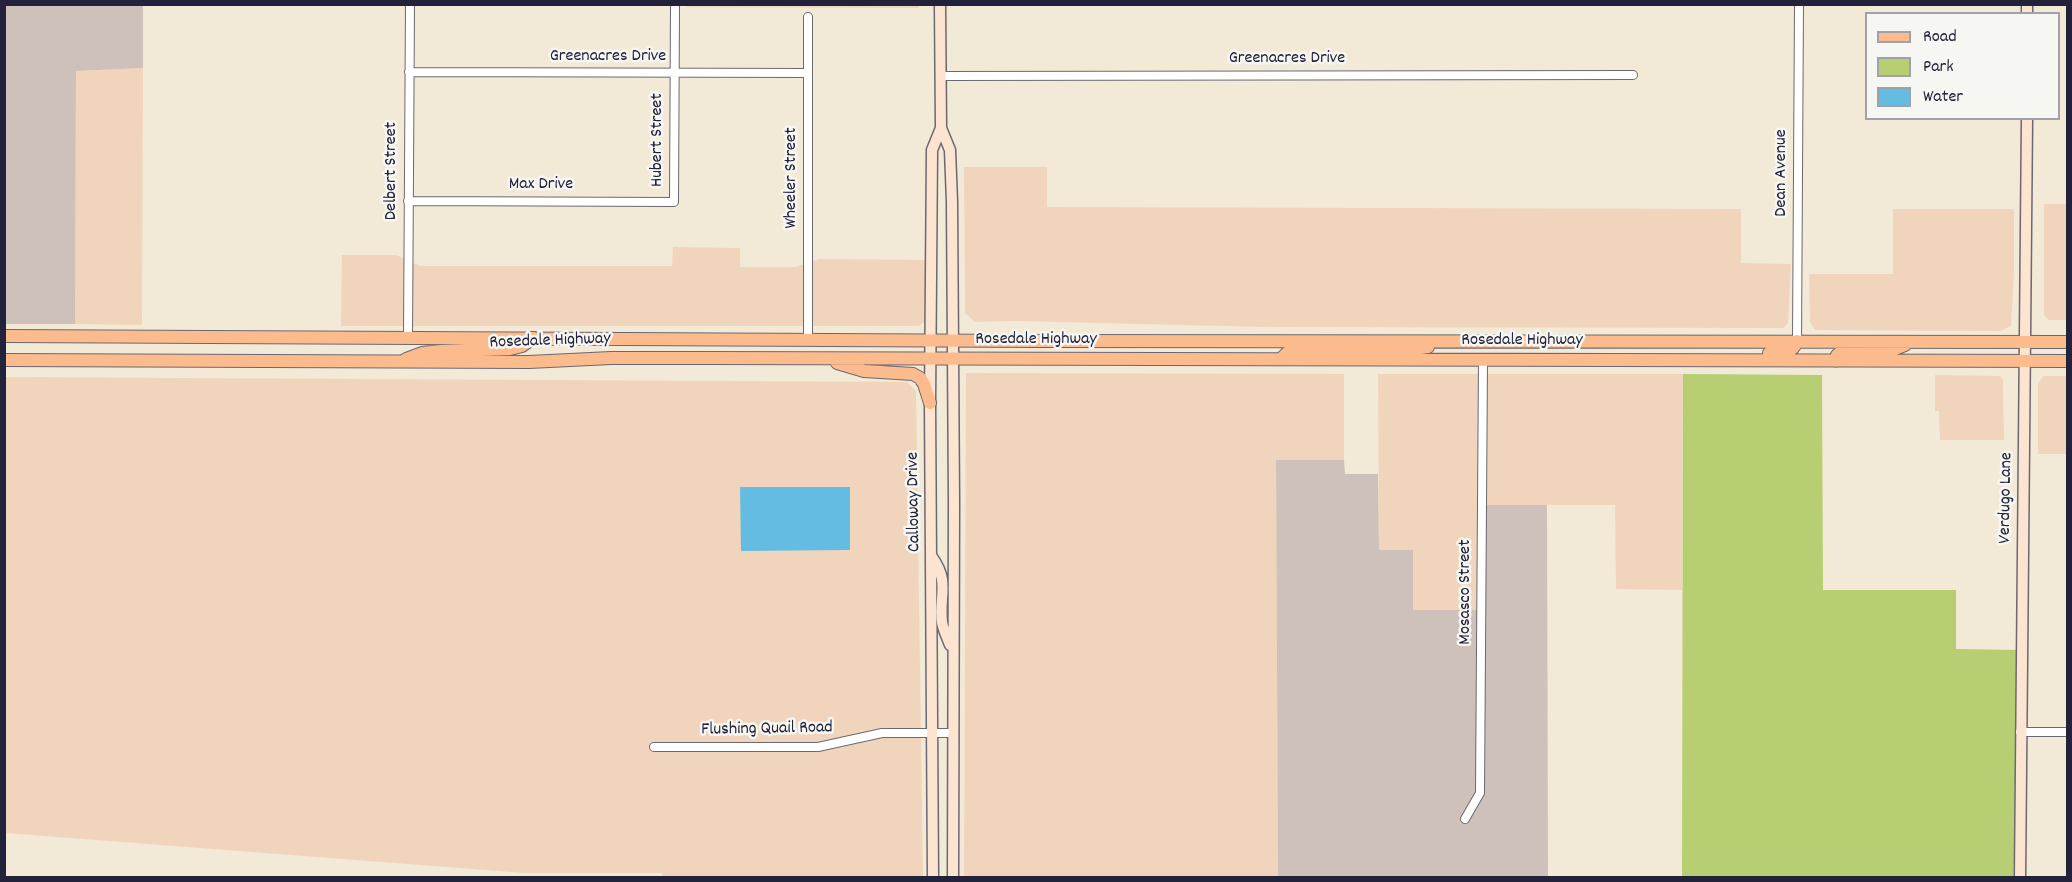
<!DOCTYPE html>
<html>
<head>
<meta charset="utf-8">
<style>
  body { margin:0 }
  #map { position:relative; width:2072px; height:882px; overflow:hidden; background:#f2ead7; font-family:Dekko,sans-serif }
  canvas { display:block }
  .frame { position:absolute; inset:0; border:6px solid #22223b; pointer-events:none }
  .legend { position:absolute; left:1865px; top:12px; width:195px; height:108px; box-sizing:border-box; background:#f6f6f2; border:2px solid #a1a1a9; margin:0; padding:8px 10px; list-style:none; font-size:18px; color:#22223b }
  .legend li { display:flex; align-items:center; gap:12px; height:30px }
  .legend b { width:30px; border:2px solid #a1a1a9 }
</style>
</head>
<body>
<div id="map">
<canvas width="2072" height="882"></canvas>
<div class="frame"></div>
<ul class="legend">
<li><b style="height:8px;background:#fbbb8d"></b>Road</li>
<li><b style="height:16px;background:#b7ce72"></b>Park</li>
<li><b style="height:16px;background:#65bce2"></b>Water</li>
</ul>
</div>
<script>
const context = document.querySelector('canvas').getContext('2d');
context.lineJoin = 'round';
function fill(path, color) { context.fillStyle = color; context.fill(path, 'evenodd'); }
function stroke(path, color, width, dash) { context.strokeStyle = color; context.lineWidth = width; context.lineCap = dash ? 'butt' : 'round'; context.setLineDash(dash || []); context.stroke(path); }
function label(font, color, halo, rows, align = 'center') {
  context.font = font + ' Dekko,sans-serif'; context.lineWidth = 5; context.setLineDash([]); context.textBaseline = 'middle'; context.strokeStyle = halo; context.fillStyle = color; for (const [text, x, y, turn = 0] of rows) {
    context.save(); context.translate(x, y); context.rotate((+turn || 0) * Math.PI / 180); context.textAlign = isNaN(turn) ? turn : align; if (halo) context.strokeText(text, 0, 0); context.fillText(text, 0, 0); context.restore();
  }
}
fill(new Path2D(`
  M919,5v3l-232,-1v-3z
  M143,68l-1,257 -67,-1 1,-253z
  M964,167h83v40l694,2v54l50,1 -3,59 -4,5 -517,-1 -252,-6 -40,1 -10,-9z
  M2044,204h23v116h-18l-5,-5z
  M1893,209h121v61l-3,56 -11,5 -185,-1 -5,-8 -1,-48h84z
  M673,247l67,1v19h55l24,-8 109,1 1,58 -10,8h-578l1,-71h54l24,11h252z
  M966,373l378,1v86h-68l2,417h203l-517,1z
  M1378,374h305l-1,216 -66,-1 -1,-84h-134l-1,105h-67v-59l-34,-1z
  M1935,375l65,1 3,4 1,60h-64l-1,-29h-4z
  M2043,376h24v78h-29v-70z
  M4,377l903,5 9,9 7,486 -260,1 -1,-5h-138l-519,-40z`), '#f0d5bc');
fill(new Path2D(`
  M5,4l138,1v63l-67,3 -1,253h-70z
  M1276,460h68l1,14h33l1,76h34v60h67v-105h67l1,372h-270z`), '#cec1b9');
fill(new Path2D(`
  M1683,374l139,1 1,215h133v59l64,1v226h-338z`), '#b7ce72');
fill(new Path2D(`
  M740,487h110v63l-109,1z`), '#65bce2');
const street = new Path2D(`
  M808,17v323
  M409,72l399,1
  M941,76l692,-1
  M408,201l266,1 1,-195
  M408,337l2,-333
  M1797,341l2,-337
  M2020,732h48
  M654,747h164l64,-14h70
  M1465,819l15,-26 3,-433`);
const secondary = new Path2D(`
  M940,4l1,124 9,22 2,52 2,301 -1,375
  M2027,14v-10
  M932,557c18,25 7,38 10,65 1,7 5,15 8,23
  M933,878l-3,-475 2,-253 9,-22
  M2020,878l7,-760`);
const primary = new Path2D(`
  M4,336l1032,5 1032,1
  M1769,353c12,0 24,1 28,-12
  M406,359l16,-6 19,-2 69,-2 12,-3 11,-8
  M1281,359l6,-6 8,-2 111,-1 22,-3
  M4,360l525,2 82,-4h93l1364,3
  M1836,361l1,-6 4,-3 49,-1 15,-6
  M837,363l27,8 49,3 7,4 4,6 6,19`);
stroke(street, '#6b6872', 10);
stroke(secondary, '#6b6872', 13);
stroke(primary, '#6b6872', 14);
stroke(street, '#fff', 8);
stroke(secondary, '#fde4d1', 10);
stroke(primary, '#fbbb8d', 12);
label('18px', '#22223b', '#f6f6f2', [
  ["Greenacres Drive",608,58],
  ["Greenacres Drive",1287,60],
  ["Hubert Street",659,140,-90],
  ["Delbert Street",393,171,-90],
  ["Dean Avenue",1783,173,-90],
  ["Wheeler Street",793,178,-90],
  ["Max Drive",541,186],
  ["Rosedale Highway",1036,341],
  ["Rosedale Highway",550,342,-2],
  ["Rosedale Highway",1522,342],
  ["Verdugo Lane",2007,498,-89],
  ["Calloway Drive",915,502,-91],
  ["Mosasco Street",1467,592,-90],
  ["Flushing Quail Road",767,730,-1]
]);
</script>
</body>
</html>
